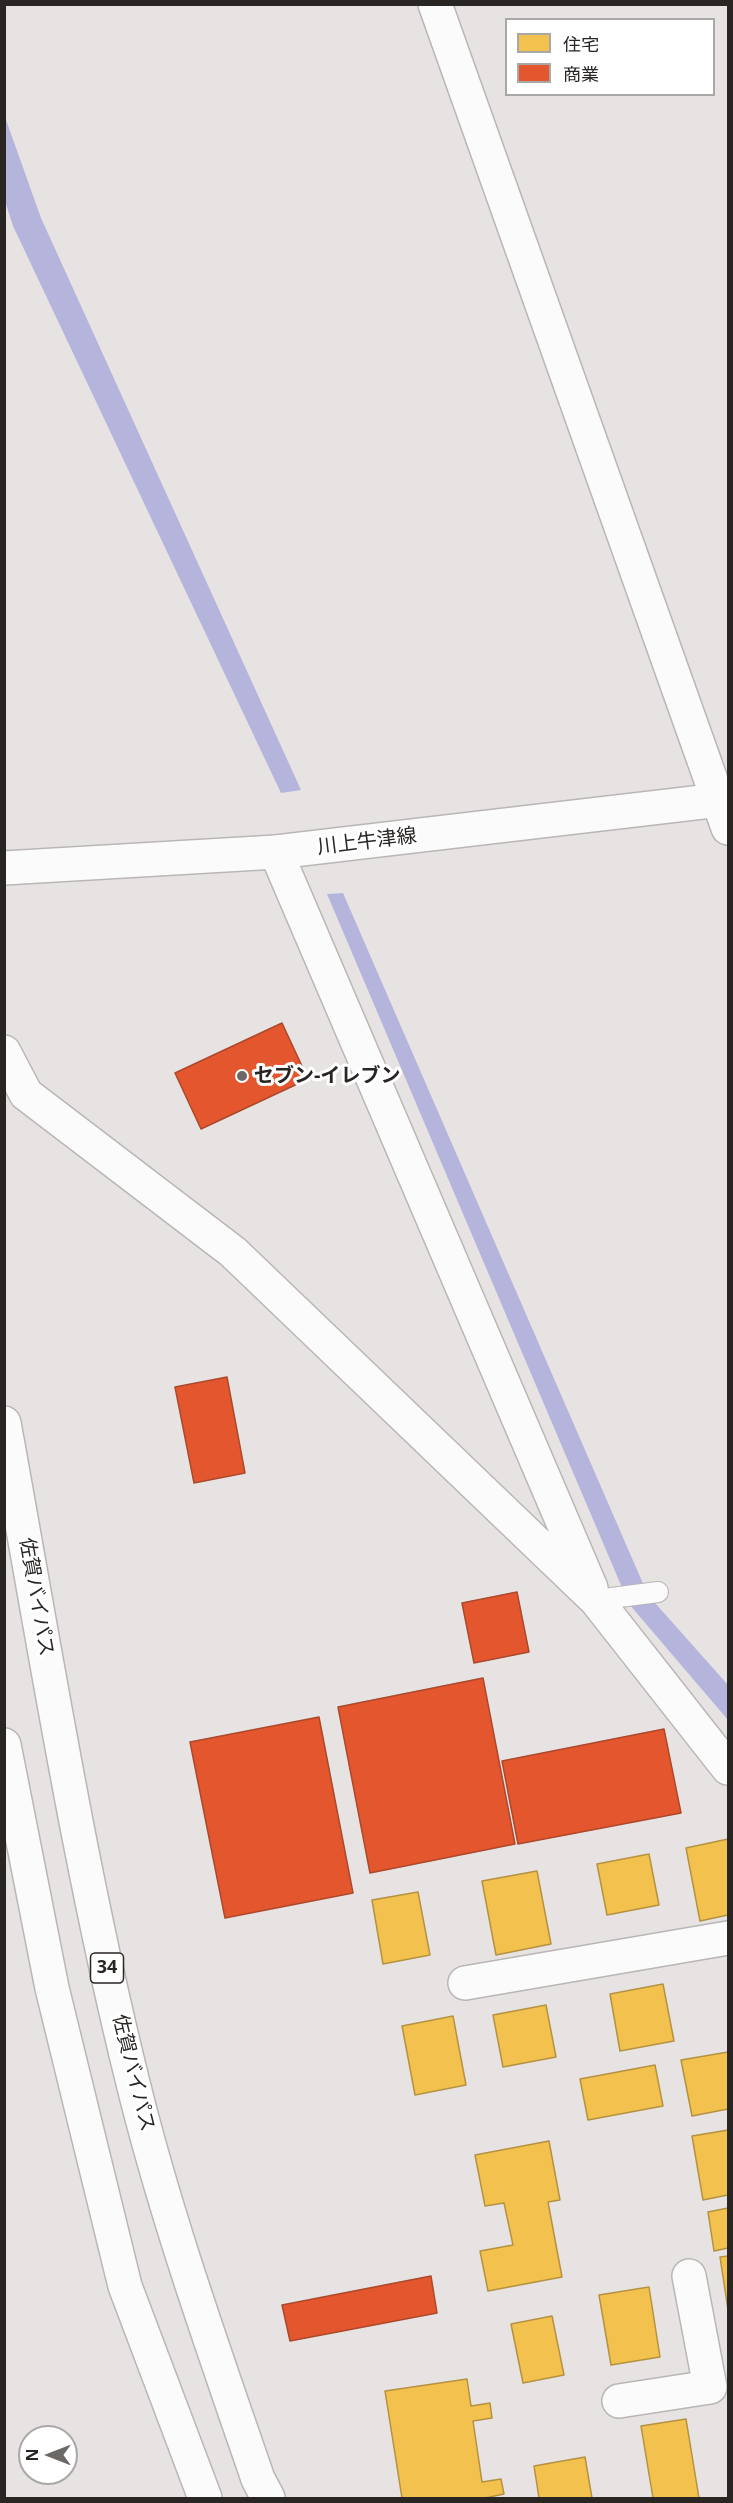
<!DOCTYPE html>
<html>
<head>
<meta charset="utf-8">
<style>
  body { margin:0 }
  #map { position:relative; width:733px; height:2503px; overflow:hidden; background:#e7e3e2; font-family:"Open Sans","Noto Sans JP",sans-serif }
  canvas { display:block }
  .frame { position:absolute; inset:0; border:6px solid #282523; pointer-events:none }
  .legend { position:absolute; left:505px; top:18px; width:210px; height:78px; box-sizing:border-box; background:#fff; border:2px solid #a9a8a7; margin:0; padding:8px 10px; list-style:none; font-size:18px; color:#282523 }
  .legend li { display:flex; align-items:center; gap:12px; height:30px }
  .legend b { width:30px; border:2px solid #a9a8a7 }
  .north { position:absolute; left:18px; top:2425px; width:60px; height:60px; box-sizing:border-box; background:#fff; border:2px solid #a9a8a7; border-radius:50%; rotate:270deg; font-size:16px; font-weight:700; line-height:24px; text-align:center; color:#282523 }
  .north::after { content:''; display:block; margin:auto; width:21px; height:27px; background:#6b6866; clip-path:polygon(50% 0,100% 100%,50% 72%,0 100%) }
</style>
</head>
<body>
<div id="map">
<canvas width="733" height="2503"></canvas>
<div class="frame"></div>
<ul class="legend">
<li><b style="height:16px;background:#f2c14e"></b>住宅</li>
<li><b style="height:16px;background:#e4572e"></b>商業</li>
</ul>
<div class="north">N</div>
</div>
<script>
const context = document.querySelector('canvas').getContext('2d');
context.lineJoin = 'round';
function fill(path, color) { context.fillStyle = color; context.fill(path, 'evenodd'); }
function stroke(path, color, width, dash) { context.strokeStyle = color; context.lineWidth = width; context.lineCap = dash ? 'butt' : 'round'; context.setLineDash(dash || []); context.stroke(path); }
function label(font, color, halo, rows, align = 'center') {
  context.font = font + ' "Open Sans","Noto Sans JP",sans-serif'; context.lineWidth = 6; context.setLineDash([]); context.textBaseline = 'middle'; context.strokeStyle = halo; context.fillStyle = color; for (const [text, x, y, turn = 0] of rows) {
    context.save(); context.translate(x, y); context.rotate((+turn || 0) * Math.PI / 180); context.textAlign = isNaN(turn) ? turn : align; if (halo) context.strokeText(text, 0, 0); context.fillText(text, 0, 0); context.restore();
  }
}
fill(new Path2D(`
  M5,117l36,101 260,572 -20,3 -268,-567 -8,-25z
  M343,893l305,702 80,90v35l-99,-116 -302,-710z`), '#b5b4dd');
const homes = new Path2D(`
  M728,1839v76l-28,6 -14,-73z
  M649,1854l10,51 -52,10 -10,-51z
  M537,1871l14,73 -55,11 -14,-74z
  M418,1892l12,63 -47,9 -11,-64z
  M663,1984l11,57 -54,10 -10,-57z
  M546,2005l10,52 -53,10 -10,-52z
  M453,2016l13,69 -51,10 -13,-69z
  M728,2052v57l-36,7 -11,-56z
  M655,2065l8,41 -75,14 -8,-41z
  M728,2130v65l-25,5 -11,-64z
  M549,2141l11,59 -12,2 14,75 -74,14 -8,-40 33,-6 -9,-42 -19,3 -10,-51z
  M728,2208v40l-14,3 -6,-39z
  M728,2256v54l-8,-53z
  M649,2287l11,70 -49,8 -12,-70z
  M552,2316l12,59 -41,8 -12,-59z
  M467,2379l4,27 19,-3 2,15 -19,3 9,61 19,-3 3,15 -19,4h-83l-17,-107z
  M686,2419l13,79h-46l-12,-72z
  M585,2457l7,41h-53l-5,-32z`);
fill(homes, '#f2c14e');
stroke(homes, '#b59241', 1.5);
const shops = new Path2D(`
  M282,1023l26,56 -107,50 -26,-56z
  M227,1377l18,96 -51,10 -19,-96z
  M517,1592l12,60 -55,11 -12,-60z
  M483,1678l32,166 -145,29 -32,-166z
  M319,1717l34,176 -128,25 -35,-176z
  M664,1729l17,84 -163,31 -16,-83z
  M431,2276l6,37 -147,28 -8,-36z`);
fill(shops, '#e4572e');
stroke(shops, '#ac482b', 1.5);
const lane = new Path2D(`
  M596,1600l62,-8`);
const street = new Path2D(`
  M435,4l293,824
  M276,852l315,736
  M4,1052l22,42 207,158 363,348 132,168
  M465,1983l263,-45
  M619,2401l91,-14 -21,-111`);
const secondary = new Path2D(`
  M4,868l272,-16 452,-53`);
const highway = new Path2D(`
  M4,1423c40,220 75,443 129,660 33,134 80,265 125,396l10,19
  M4,1745l48,243 73,298 80,212`);
stroke(lane, '#b9b6b5', 22);
stroke(street, '#b9b6b5', 36);
stroke(secondary, '#b9b6b5', 36);
stroke(highway, '#b9b6b5', 36);
stroke(lane, '#fbfbfb', 20);
stroke(street, '#fbfbfb', 33);
stroke(secondary, '#fbfbfb', 33);
stroke(highway, '#fbfbfb', 33);
for (const [x, y, r, color] of [
  [242,1076,6,"#6b6866"]
]) { const dot = new Path2D(); dot.arc(x, y, r, 0, 2 * Math.PI); context.fillStyle = color; context.fill(dot); stroke(dot, '#fff', 2); }
for (const [x, y, w] of [
  [107,1968,33]
]) { const box = new Path2D(); box.roundRect(x - w / 2, y - 15, w, 30, 4.5); context.fillStyle = '#fff'; context.fill(box); stroke(box, '#282523', 1.5); }
label('bold 18px', '#282523', null, [
  ["34",107,1968]
]);
label('20px', '#282523', '#fff', [
  ["川上牛津線",367,842,-7],
  ["佐賀バイパス",36,1597,80],
  ["佐賀バイパス",133,2073,76]
]);
label('bold 20px', '#282523', '#fff', [
  ["セブン-イレブン",254,1076]
], 'left');
</script>
</body>
</html>
